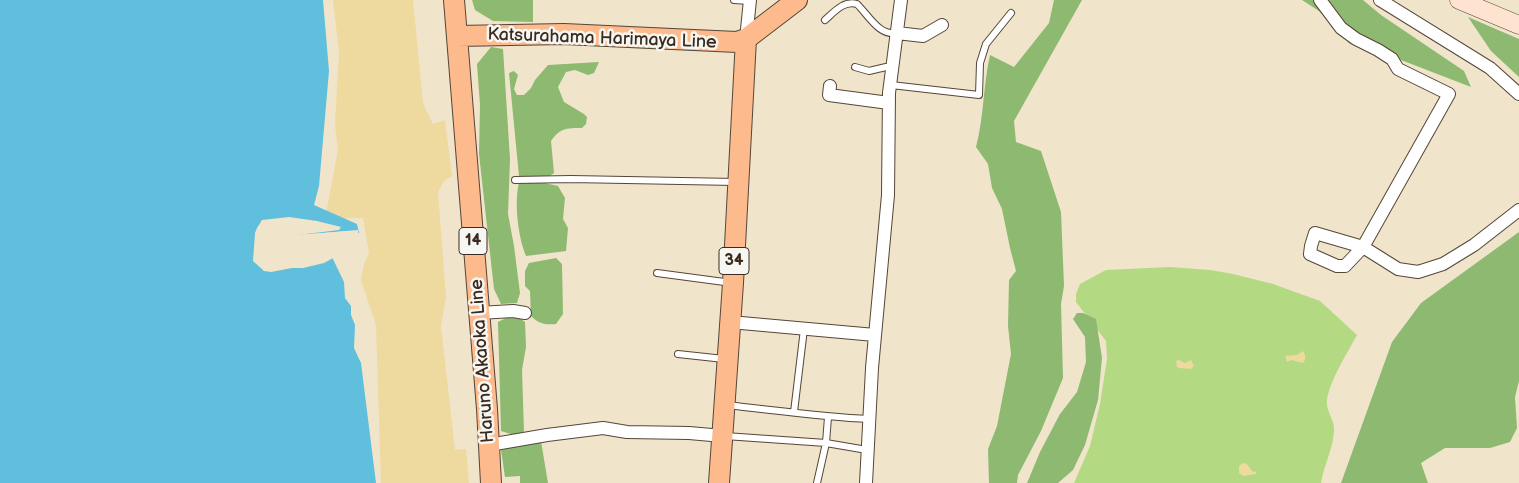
<!DOCTYPE html>
<html>
<head>
<meta charset="utf-8">
<style>
  body { margin:0 }
  canvas { display:block; background:#f0e4cb }
</style>
</head>
<body>
<canvas width="1519" height="483"></canvas>
<script>
const context = document.querySelector('canvas').getContext('2d');
context.lineJoin = 'round';
function fill(path, color) { context.fillStyle = color; context.fill(path, 'evenodd'); }
function stroke(path, color, width, dash) { context.strokeStyle = color; context.lineWidth = width; context.lineCap = dash ? 'butt' : 'round'; context.setLineDash(dash || []); context.stroke(path); }
function label(font, color, halo, rows, align = 'center') {
  context.font = font + ' "Balsamiq Sans",sans-serif'; context.lineWidth = 5; context.setLineDash([]); context.textBaseline = 'middle'; context.strokeStyle = halo; context.fillStyle = color; for (const [text, x, y, turn = 0] of rows) {
    context.save(); context.translate(x, y); context.rotate((+turn || 0) * Math.PI / 180); context.textAlign = isNaN(turn) ? turn : align; if (halo) context.strokeText(text, 0, 0); context.fillText(text, 0, 0); context.restore();
  }
}
fill(new Path2D(`
  M1170,267l40,3 23,4 40,10 47,17 37,34c-8,15 -32,53 -30,70 1,9 8,17 7,26 -1,18 -10,34 -13,52h-247l16,-37 10,-42 7,-45 -1,-18 -30,-39v-8l4,-10 26,-14z`), '#b3d983');
fill(new Path2D(`
  M472,0h61v22l-40,-1 -18,-11z
  M1054,0h28l-68,121 2,21 25,9 20,61 3,74 -3,18 2,74 -22,53 -23,44 -1,8h-28l-1,-34 9,-23 14,-72 -3,-28 1,-46 7,-9 -6,-23 -8,-39 -10,-21 -4,-24 -12,-17c8,-30 7,-61 14,-92l24,12 35,-44z
  M1302,0h61l18,15 83,56 7,16 -70,-27 -32,-19 -19,3 -31,-33z
  M1468,17l51,22v38l-28,-26z
  M491,47l12,2 7,110 -2,55 6,32 6,47 -3,10 -16,1 -7,-15 -15,-135 1,-49 -3,-41z
  M599,62l-5,11 -6,2 -13,-5 -9,2 -8,15 6,15 20,12 3,3 -1,7 -4,4c-16,0 -22,0 -31,13l3,32 -6,4 -29,-1 -10,-103 5,-2 4,4 -4,14 3,6h7l7,-7 4,-8 13,-15z
  M519,182h21l18,4 7,12 -2,21 5,9 -2,23 -40,5c-8,-20 -12,-52 -7,-74z
  M1519,232v149l-4,16 2,31 -7,14 -20,6h-45l-24,15 7,20h-87l51,-141 29,-39z
  M556,258l6,6 1,50 -7,10c-11,1 -17,0 -25,-8l-1,-25 -5,-5v-15l4,-8z
  M1077,313h6l13,6 6,39 -4,42 -13,45 -12,25 -15,13h-31l13,-31 20,-38 17,-22 9,-30 -1,-25 -12,-18z
  M514,314l11,8 1,25 -4,23 2,62 -10,3 -13,-4 -3,-109z
  M541,441l7,42h-28v-7l-15,1 -4,-27z`), '#8eb971');
fill(new Path2D(`
  M333,0h80l10,103 10,21 12,-4 7,56 -8,5 -6,11 8,105 -5,29 14,124 11,-1 3,34h-88l-5,-158 -15,-45 3,-16 5,-11 -6,-35 -38,1 13,-69 -3,-25 4,-73z
  M1303,351l2,4v5l-2,3 -12,-3 -4,2 -2,-6 12,-1z
  M1179,360l6,3 6,-3 3,6 -3,3 -12,-1 -2,-1 -1,-6z
  M1243,463l4,1 5,7 4,1v2l-13,2 -4,-3v-7z`), '#eeda9e');
fill(new Path2D(`
  M0,0h323l6,71 -10,115 -5,19 43,19 2,9 -10,-2 -77,6 2,14 58,6 12,25 1,16 6,8v9l4,10 -1,23 7,15 15,120h-376z`), '#5fbfdd');
fill(new Path2D(`
  M289,217l28,4 24,6 -2,3 -41,5 60,-5v3l3,1 -2,1 -10,-2 -74,6 1,9 49,-3 10,12 -11,6 -21,5h-11l-21,4 -7,-1 -11,-10 2,-28 2,-5 5,-8z`), '#f0e4cb');
const lane = new Path2D(`
  M734,0l16,1
  M825,20c9,-8 19,-20 32,-16 12,12 22,32 40,29
  M855,67l14,4 17,-4 7,1
  M891,85l88,10 1,-32 6,-19 25,-31
  M515,180l56,-1 165,3
  M657,273l75,10
  M678,354l46,5
  M726,405c48,5 95,12 143,14
  M794,412l10,-83
  M725,436l101,7 41,7
  M817,483l9,-40 2,-26`);
const street = new Path2D(`
  M1320,0l21,28 15,11 22,11 14,9 6,10 51,25 -86,153 -18,19h-8l-27,-12 1,-8 4,-13 48,14 35,22 20,3 25,-8 31,-19 45,-35
  M1380,0l110,68 29,26
  M897,33l26,3 19,-11
  M746,39l4,-39
  M830,86l-1,9 60,8
  M479,313l34,-2 12,2
  M730,322l145,13
  M489,445l58,-10 56,-7 24,4 62,1 34,3
  M866,483l6,-115 16,-173 1,-102 12,-93`);
const secondary = new Path2D(`
  M1459,0l60,25`);
const primary = new Path2D(`
  M454,0l33,409 4,74
  M457,36l107,-2 173,8 9,-3 51,-39
  M719,483l14,-200 13,-244`);
stroke(lane, '#564638', 8);
stroke(street, '#564638', 14);
stroke(secondary, '#564638', 19);
stroke(primary, '#564638', 22);
stroke(lane, '#fff', 6);
stroke(street, '#fff', 12);
stroke(secondary, '#fee3d1', 18);
stroke(primary, '#fcba8d', 20);
for (const [x, y, w] of [
  [473,241,28],
  [734,261,30]
]) { const box = new Path2D(); box.roundRect(x - w / 2, y - 13.5, w, 27, 4); context.fillStyle = '#f6f6f2'; context.fill(box); stroke(box, '#3b2a1e', 1); }
label('bold 16px', '#3b2a1e', null, [
  ["14",473,241],
  ["34",734,261]
]);
label('18px', '#3b2a1e', '#f6f6f2', [
  ["Katsurahama Harimaya Line",602,39,2],
  ["Haruno Akaoka Line",483,361,-94]
]);
</script>
</body>
</html>
